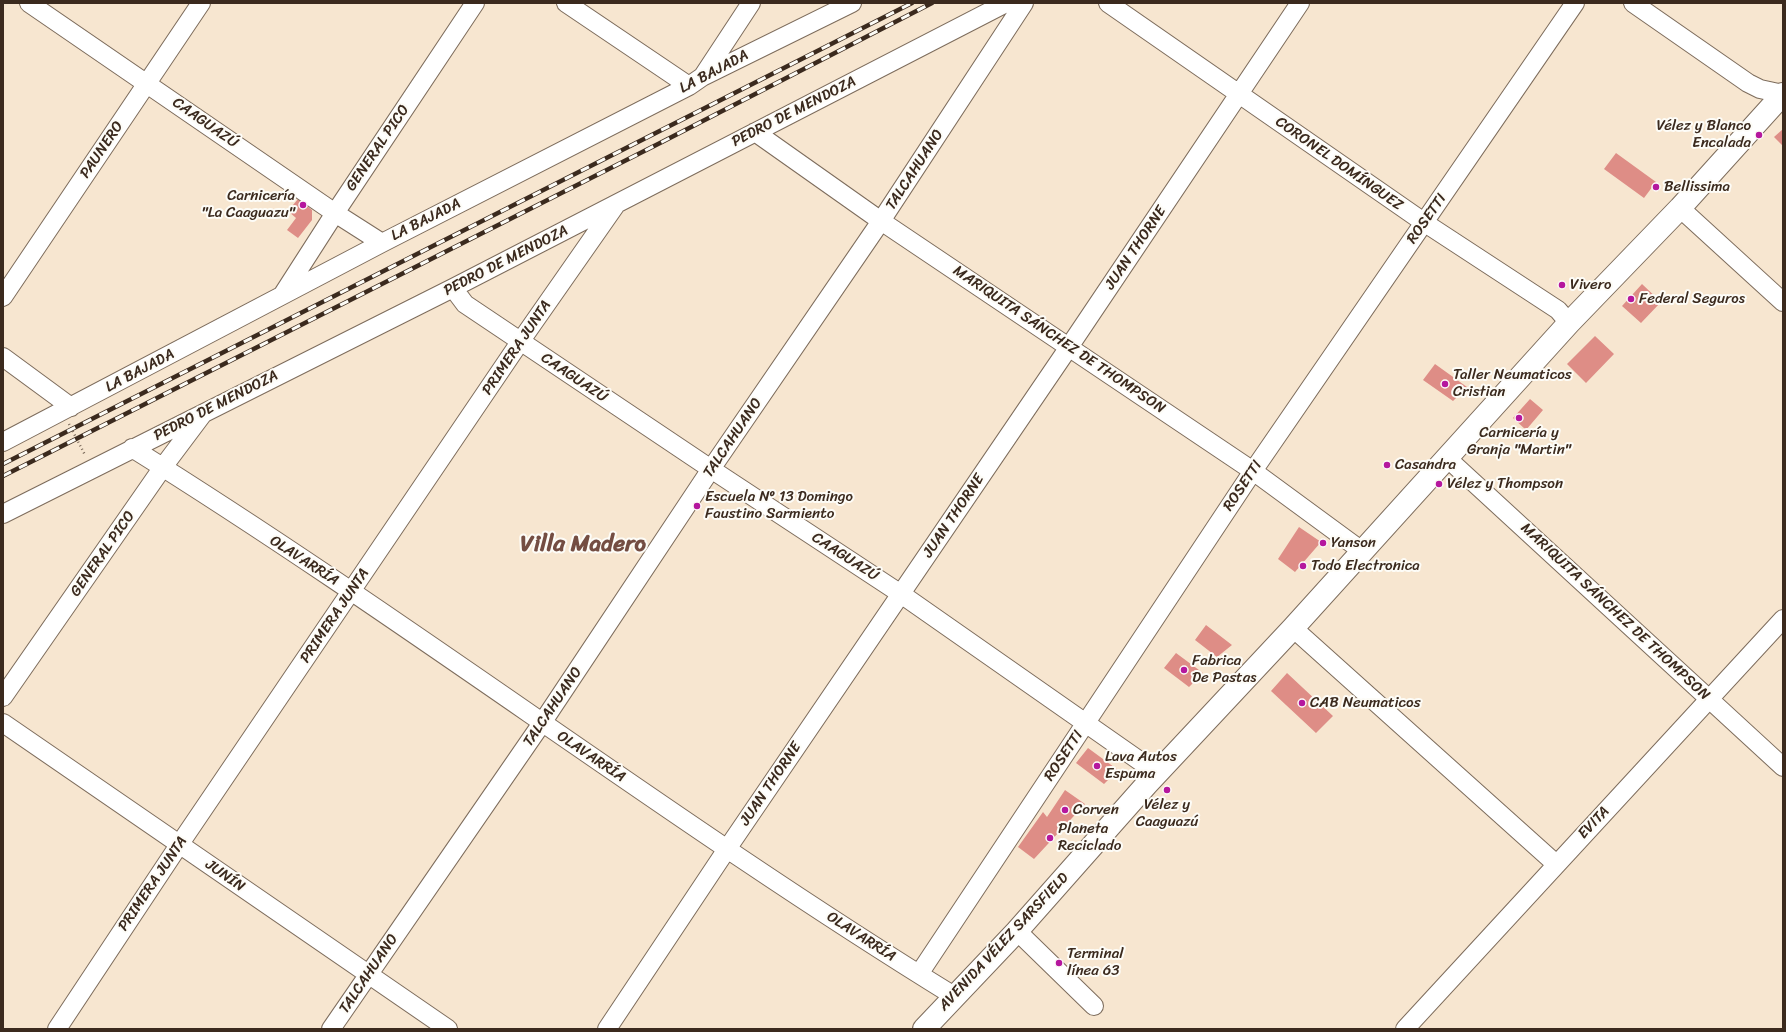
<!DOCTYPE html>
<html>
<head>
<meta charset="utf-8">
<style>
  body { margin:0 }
  #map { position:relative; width:1786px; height:1032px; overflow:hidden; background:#f7e6d0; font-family:Sriracha,sans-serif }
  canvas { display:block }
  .frame { position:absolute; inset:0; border:4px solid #3b2a1e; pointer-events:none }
</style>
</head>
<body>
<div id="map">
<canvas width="1786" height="1032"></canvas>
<div class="frame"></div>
</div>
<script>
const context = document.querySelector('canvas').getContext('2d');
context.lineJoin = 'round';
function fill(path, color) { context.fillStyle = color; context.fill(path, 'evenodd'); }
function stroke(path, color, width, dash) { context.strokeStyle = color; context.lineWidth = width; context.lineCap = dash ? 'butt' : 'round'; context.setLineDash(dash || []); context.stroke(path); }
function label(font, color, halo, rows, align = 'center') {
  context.font = font + ' Sriracha,sans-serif'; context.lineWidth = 4; context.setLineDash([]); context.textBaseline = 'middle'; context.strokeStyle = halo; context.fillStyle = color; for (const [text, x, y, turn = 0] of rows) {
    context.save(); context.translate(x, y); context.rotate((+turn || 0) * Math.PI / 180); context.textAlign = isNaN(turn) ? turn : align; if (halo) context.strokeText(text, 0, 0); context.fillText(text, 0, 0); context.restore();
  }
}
fill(new Path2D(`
  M1783,129v17l-9,-9z
  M1616,153l40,29 -12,16 -40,-29z
  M298,199l14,11v10l-14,18 -11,-8 9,-12 -8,-7z
  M1642,284l19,18 -20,21 -19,-17z
  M1595,336l19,18 -28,29 -19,-19z
  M1435,364l32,23 -14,14 -30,-21z
  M1530,399l13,11 -17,20 -13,-12z
  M1299,527l22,15 -26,30 -17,-13z
  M1206,625l26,20 -15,12 -22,-17z
  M1176,653l27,20 -14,14 -25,-19z
  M1287,673l46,43 -17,17 -45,-42z
  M1088,748l30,22 -14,14 -28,-21z
  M1065,790l20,14 -51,55 -16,-12 25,-35 4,5z`), '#de8d86');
const minor = new Path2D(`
  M29,3l306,210 47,30
  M566,3l123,83
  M1108,3l317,220 133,87 11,13
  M1633,3l115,80 12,6 23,5
  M703,76l48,-73
  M755,132l126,89 372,250 109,80
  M1680,208l103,94
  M453,288l12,16 246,165 190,125 256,179
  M283,294l52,-81 140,-210
  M3,297l198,-294
  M3,357l68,50
  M3,442l379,-199 307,-157 13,-9 150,-74
  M132,448c279,174 541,375 822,548
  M1447,458l336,309
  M3,514l450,-226 553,-285
  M1293,628l263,236
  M3,697l160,-230 39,-52
  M3,723l445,306
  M1017,931l77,75
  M919,974l334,-503 322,-468
  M57,1029l122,-184 341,-503 95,-136
  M331,1029l211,-306 169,-254 170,-248 143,-218
  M607,1029l120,-180 342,-502 231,-344
  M1405,1029l378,-410`);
const major = new Path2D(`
  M924,1029l93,-98 130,-147 146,-156 276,-305 111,-115 103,-114`);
stroke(minor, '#7d6c5c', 20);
stroke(major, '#7d6c5c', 24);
stroke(new Path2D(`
  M69,424l16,31`), '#7d6c5c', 2.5, [1, 3]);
stroke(minor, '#fff', 18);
stroke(major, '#fff', 22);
const rail = new Path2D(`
  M3,464l909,-461
  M3,476l659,-334 270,-139`);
stroke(rail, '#3b2a1e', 4.5);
stroke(rail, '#fdfcf7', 3, [9]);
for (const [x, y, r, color] of [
  [1759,135,4,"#b5179e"],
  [1656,187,4,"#b5179e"],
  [303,205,4,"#b5179e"],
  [1562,285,4,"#b5179e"],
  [1631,299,4,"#b5179e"],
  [1445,384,4,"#b5179e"],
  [1519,418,4,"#b5179e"],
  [1387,465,4,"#b5179e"],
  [1439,484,4,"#b5179e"],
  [697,506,4,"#b5179e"],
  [1323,543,4,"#b5179e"],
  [1303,566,4,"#b5179e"],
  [1184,670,4,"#b5179e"],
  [1302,703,4,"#b5179e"],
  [1097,766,4,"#b5179e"],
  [1167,790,4,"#b5179e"],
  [1065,810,4,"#b5179e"],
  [1050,838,4,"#b5179e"],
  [1059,963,4,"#b5179e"]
]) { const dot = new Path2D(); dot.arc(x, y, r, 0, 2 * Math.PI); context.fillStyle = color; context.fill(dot); stroke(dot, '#fdfcf7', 1.5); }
label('15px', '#3b2a1e', '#fdfcf7', [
  ["LA BAJADA",714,72,-28],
  ["PEDRO DE MENDOZA",794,112,-27],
  ["CAAGUAZÚ",205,123,35],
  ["GENERAL PICO",378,148,-56],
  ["PAUNERO",102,150,-56],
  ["CORONEL DOMÍNGUEZ",1339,164,35],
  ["TALCAHUANO",915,170,-57],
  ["ROSETTI",1427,219,-55],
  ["LA BAJADA",426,220,-27],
  ["JUAN THORNE",1136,248,-56],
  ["PEDRO DE MENDOZA",506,261,-27],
  ["MARIQUITA SÁNCHEZ DE THOMPSON",1059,340,34],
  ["PRIMERA JUNTA",517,348,-56],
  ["LA BAJADA",140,371,-28],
  ["CAAGUAZÚ",574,378,34],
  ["PEDRO DE MENDOZA",216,406,-27],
  ["TALCAHUANO",733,438,-56],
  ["ROSETTI",1243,486,-56],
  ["JUAN THORNE",954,516,-56],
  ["GENERAL PICO",103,554,-55],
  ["CAAGUAZÚ",845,557,33],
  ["OLAVARRÍA",304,561,33],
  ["MARIQUITA SÁNCHEZ DE THOMPSON",1615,612,43],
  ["PRIMERA JUNTA",335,616,-56],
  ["TALCAHUANO",553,707,-56],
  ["ROSETTI",1064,756,-56],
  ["OLAVARRÍA",591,757,34],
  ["JUAN THORNE",771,784,-56],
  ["EVITA",1594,823,-47],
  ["JUNÍN",225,876,35],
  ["PRIMERA JUNTA",153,884,-56],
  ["OLAVARRÍA",861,937,33],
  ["AVENIDA VÉLEZ SARSFIELD",1004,942,-47],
  ["TALCAHUANO",369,974,-56]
]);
label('15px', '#3b2a1e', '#fdfcf7', [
  ["Vélez y Blanco",1751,126,"right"],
  ["Encalada",1751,143,"right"],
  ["Bellissima",1664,187],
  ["Carnicería",295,196,"right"],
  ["\"La Caaguazu\"",295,213,"right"],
  ["Vivero",1570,285],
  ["Federal Seguros",1639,299],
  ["Taller Neumaticos",1453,375],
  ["Cristian",1453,392],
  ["Carnicería y",1519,433,"center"],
  ["Granja \"Martin\"",1519,450,"center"],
  ["Casandra",1395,465],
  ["Vélez y Thompson",1447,484],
  ["Escuela Nº 13 Domingo",705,497],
  ["Faustino Sarmiento",705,514],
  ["Yanson",1331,543],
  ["Todo Electronica",1311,566],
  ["Fabrica",1192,661],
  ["De Pastas",1192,678],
  ["CAB Neumaticos",1310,703],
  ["Lava Autos",1105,757],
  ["Espuma",1105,774],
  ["Vélez y",1167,805,"center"],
  ["Caaguazú",1167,822,"center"],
  ["Corven",1073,810],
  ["Planeta",1058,829],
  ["Reciclado",1058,846],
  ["Terminal",1067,954],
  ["línea 63",1067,971]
], 'left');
label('bold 23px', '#744d42', '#fdfcf7', [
  ["Villa Madero",583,545]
]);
</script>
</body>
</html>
